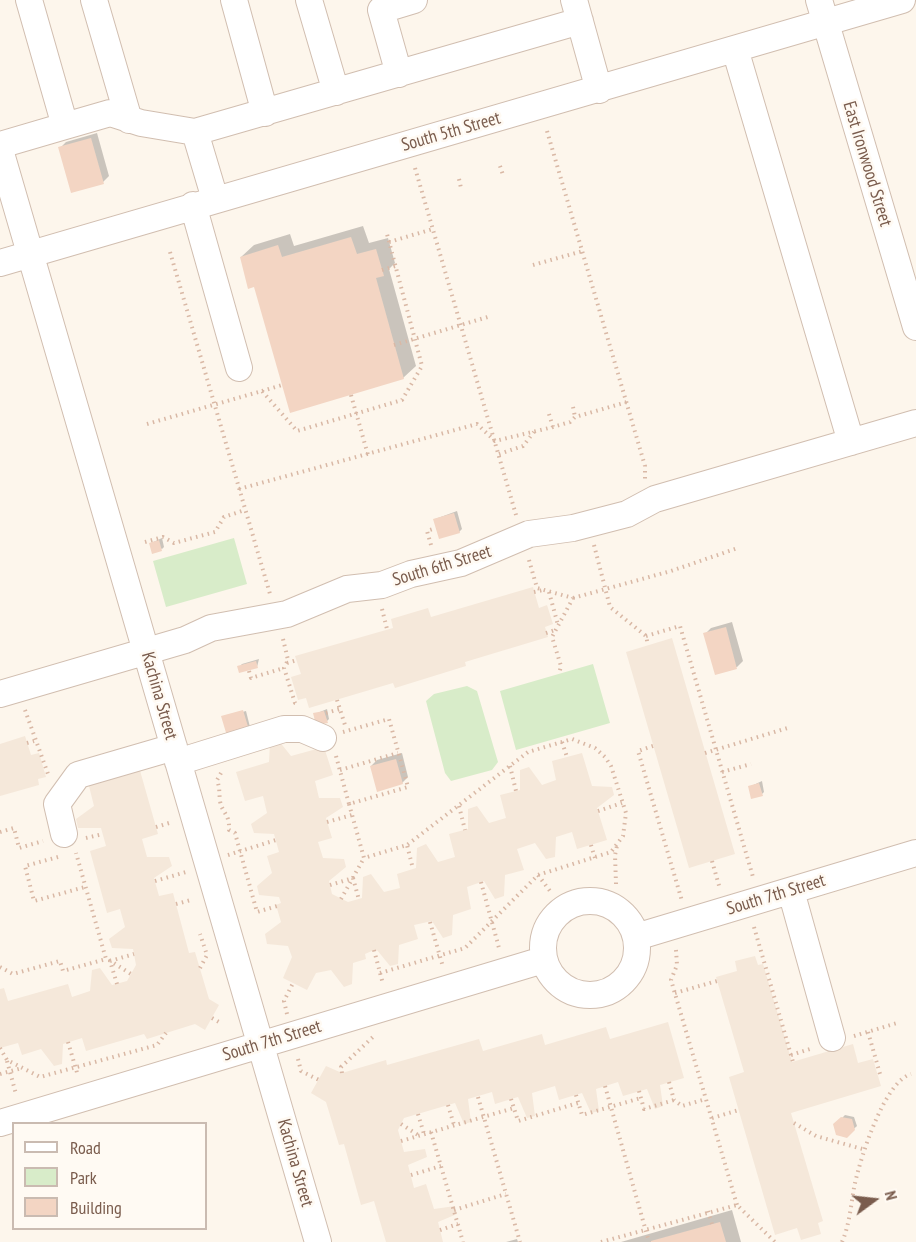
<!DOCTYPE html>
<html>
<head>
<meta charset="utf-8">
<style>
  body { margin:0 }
  #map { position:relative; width:916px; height:1242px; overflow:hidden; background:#fdf6ec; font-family:"PT Sans Narrow",sans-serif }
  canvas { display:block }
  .legend { position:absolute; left:12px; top:1122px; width:195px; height:108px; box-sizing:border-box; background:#fffaf3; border:2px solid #cabbb1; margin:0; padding:8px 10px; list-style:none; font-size:18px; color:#7a5c4d }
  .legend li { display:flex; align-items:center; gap:12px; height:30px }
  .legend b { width:30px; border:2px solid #cabbb1 }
  .north { position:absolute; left:844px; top:1170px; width:60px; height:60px; -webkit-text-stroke:4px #fffaf3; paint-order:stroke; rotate:75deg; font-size:16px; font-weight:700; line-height:24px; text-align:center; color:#7a5c4d }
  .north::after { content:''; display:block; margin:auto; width:21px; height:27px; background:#7a5c4d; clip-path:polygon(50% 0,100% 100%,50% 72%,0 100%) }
</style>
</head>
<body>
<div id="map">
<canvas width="916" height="1242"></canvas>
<ul class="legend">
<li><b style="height:8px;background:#fff"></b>Road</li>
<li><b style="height:16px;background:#d8ecc9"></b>Park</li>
<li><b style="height:16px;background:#f3d5c3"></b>Building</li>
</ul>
<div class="north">N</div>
</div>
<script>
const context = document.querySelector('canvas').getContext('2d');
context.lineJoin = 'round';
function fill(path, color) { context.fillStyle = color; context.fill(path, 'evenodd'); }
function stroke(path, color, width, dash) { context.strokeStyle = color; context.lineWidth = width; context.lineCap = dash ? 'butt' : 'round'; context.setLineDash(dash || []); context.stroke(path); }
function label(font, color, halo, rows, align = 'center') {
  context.font = font + ' "PT Sans Narrow",sans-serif'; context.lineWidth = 5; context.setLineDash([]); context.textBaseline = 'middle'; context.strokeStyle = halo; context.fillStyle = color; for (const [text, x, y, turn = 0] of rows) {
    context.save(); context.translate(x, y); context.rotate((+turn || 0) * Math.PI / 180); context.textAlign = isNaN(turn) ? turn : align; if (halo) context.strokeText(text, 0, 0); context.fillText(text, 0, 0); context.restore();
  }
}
fill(new Path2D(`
  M533,587l6,21 8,-3 6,19 -8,3 3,10 -83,25 1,4 -71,22 -2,-5 -84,25 -3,-10 -8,2 -7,-23 10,-3 -6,-18 98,-28 -2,-9 37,-11 3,9z
  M672,638l63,216 -46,14 -63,-216z
  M25,736l6,19 8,-2 7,24 -8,2 1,6 -39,11v-52z
  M279,741l12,15 33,-9 9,28 -18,6 4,17h21l3,9 -17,11 6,20 -14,4 5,16 21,1 2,8 -17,14 3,13 16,8 14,-4 1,-21 8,-3 13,18 16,-4 -3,-14 19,-6 1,-20 9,-4 12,18 17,-5 -6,-23 19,-5v-20l9,-3 12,17 17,-5 -6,-23 20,-5v-20l9,-3 13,18 14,-5 -4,-19 30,-8 10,33 20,1 2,8 -17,13 10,32 -30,9 -5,-17 -16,5 -1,20 -9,2 -11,-16 -18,6 7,21 -19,5 -1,21 -9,3 -11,-18 -17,6 4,22 -18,6 -1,20 -9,3 -11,-17 -18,4 4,14 -19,6 -1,19 -8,2 -13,-16h-3l-9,4 1,5 -13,4 -1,21 -8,3 -13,-17 -15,3 -9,17 -24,-12 9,-21 -4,-11 -21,-2 -2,-10 16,-12 -5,-17 5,-2 -2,-6 -20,-2 -2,-9 15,-13 -5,-17 12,-4 -5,-18 -20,-1 -3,-9 16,-11 -4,-17 -18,5 -9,-29 33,-10 1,-19z
  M139,767l19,67 -16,5 5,18h22l3,9 -18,12 5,18 14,-3 16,60 6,-1 14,47 10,6 -14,25 -10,-6 -48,15 -3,-5 -58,17 -4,-13 -19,6 -1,20 -8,2 -13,-17 -19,6 -4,-12 -18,5v-59l4,-1 4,13 60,-17 4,13 18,-6 2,-21 8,-2 12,17 15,-4 9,-16 -3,-16 -21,-1 -3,-9 16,-12 -5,-18 -13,4 -17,-62 16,-5 -5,-18h-23l-2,-9 18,-13 -6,-24z
  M755,956l3,9 5,-1 29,98 61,-18 5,19 15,-4 8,27 -90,27 32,108 -5,2 3,11 -20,6 -4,-12 -22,7 -46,-158 15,-5 -28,-95 21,-6 -2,-10z
  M668,1022l16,56 -24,7 3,21 -8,3 -8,-20 -24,7 -5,-14 -22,7 3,22 -8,2 -9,-20 -23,7 -4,-14 -23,7 3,23 -8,2 -9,-21 -23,7 -3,-12 -24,7 3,23 -7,2 -9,-21 -51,15 -6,12 6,22 21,-3 2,8 -19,8 6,23 12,-4 8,25 21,-3 2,8 -19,8 5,20h-57l-12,-41 -13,4 -17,-61 -5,1 -13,-43 -15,-9 15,-27 16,7 44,-13 1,5 92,-26 4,12 59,-17 3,11 61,-18 4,12z`), '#f5e8da');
fill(new Path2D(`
  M234,538l13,46 -81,23 -13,-46z
  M593,664l17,59 -94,27 -16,-59z
  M467,686l10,5 21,71 -6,8 -41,11 -6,-8 -19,-72 8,-7z`), '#d8ecc9');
fill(new Path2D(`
  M97,133l12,43 -6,6 -43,-34 6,-6z
  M363,226l6,17 19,-5 7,25 -6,6 27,97 -13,12 -148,-93 -14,-28 13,-12 36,-11 4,12z
  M457,511l5,18 -3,3 -24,-13z
  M162,538l2,9 -2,2 -11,-6z
  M732,622l11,39 -6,6 -21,6 -11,-39 6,-6z
  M259,659l-2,8h-18l3,-3z
  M327,709l2,10 -2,2 -12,-7z
  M246,711l4,16 -2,2 -24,-12z
  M402,753l6,24 -6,6 -31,-17 6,-6z
  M762,781l2,11 -2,2 -13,-7z
  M845,1115l9,2 3,9 -11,10 -11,-11z
  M732,1210l9,32h-120z
  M517,1239l1,3h-12z`), '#0003');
fill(new Path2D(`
  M91,138l13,46 -33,9 -13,-46z
  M351,237l6,17 19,-5 8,27 -8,2 28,101 -114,34 -36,-126 -6,2 -8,-32 38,-12 4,12z
  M454,513l6,20 -21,6 -6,-20z
  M159,540l3,11 -10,3 -3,-11z
  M726,627l11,42 -22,6 -12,-42z
  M256,661l2,7 -19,5 -2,-7z
  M243,710l6,20 -22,6 -6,-20z
  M324,711l4,12 -12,2 -3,-12z
  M396,759l7,25 -26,8 -7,-26z
  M759,783l4,13 -12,3 -3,-13z
  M841,1117l11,2 3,11 -8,8 -11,-3 -3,-11z
  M720,1222l6,20h-75v-1z`), '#f3d5c3');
const minor = new Path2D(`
  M94,0l35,120
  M234,0l31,113
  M309,0l27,92
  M574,0l25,90
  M819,0l97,327
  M735,49l116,393
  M399,74l-18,-64 33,-10
  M65,126l45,-13 31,10 54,9
  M0,145l65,-19 -36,-126
  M0,150l318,1092
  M215,199l-20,-67 385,-111
  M193,205l46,163
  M0,263l902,-263
  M0,694l185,-54 26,-12 76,-14 60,-25 35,-4 29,-11 50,-11 68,-29 44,-6 54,-14 28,-15 261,-76
  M178,762l106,-33h18l21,9
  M64,834l-7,-30 21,-29 96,-28
  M791,891l41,147
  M543 948a47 47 0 1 1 94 0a47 47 0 1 1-94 0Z
  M636,937l280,-84
  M0,1123l543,-163`);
stroke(minor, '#d1beb0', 28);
stroke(new Path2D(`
  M547,131l98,335v13
  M500,166l3,9
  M415,168l101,347
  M459,179l2,9
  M389,242l44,-13
  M170,252l100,342
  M533,265l50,-14
  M382,270l13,-4
  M394,345l97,-29
  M262,391l20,-6
  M351,395l17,60
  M573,407l2,10
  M549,414l4,13
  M147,424l115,-33 35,40 105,-31 20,-34 -35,-132
  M499,454l24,-8 11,-14
  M239,489l238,-65 18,17 58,-14 17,-5 5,-5 52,-15
  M145,542l18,-5 11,6 41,-11 9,-15 21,-7
  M431,545l-4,-14 9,-3
  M594,545l16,62 36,29 2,9
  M529,560l8,28 36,10 -21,39 9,29 -2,8
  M534,592l9,-2
  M549,592l9,33
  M573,598l98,-27 67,-23
  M382,609l5,20
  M546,633l9,-3
  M646,636l34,-10 73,251
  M283,639l5,21 -4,8 11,35 3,1
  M287,663l10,-3
  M249,671l2,7 33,-10
  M337,700l8,25
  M25,710l23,64
  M326,713l14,-4
  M562,742l5,15
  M27,743l7,-2
  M653,746l-15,5 44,150
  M705,753l86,-26
  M336,756l13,48 59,-17 -19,-68 -46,13
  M510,766l6,25
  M340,770l58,-17
  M722,772l29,-8
  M221,773l-4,7c3,8 2,13 3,21 2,12 10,13 9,29l6,3 22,79 20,-6
  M349,804l15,54 43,-13 6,24
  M459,806l6,24
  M598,811l24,-8
  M327,822l25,-7
  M156,827l13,-4
  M0,832l14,-4 5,20 24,-7
  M86,838l17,-4
  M591,845l4,13
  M228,855l48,-15
  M58,857l-33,9 9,35 51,-14
  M712,861l8,28
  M538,875l12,16
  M155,881l31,-9
  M481,882l18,66
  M616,884l-1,-29 2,-9
  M330,885l23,-7 6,22
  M341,899l23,-41
  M176,904l15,-4
  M430,922l13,45
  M754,927l39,135
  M374,950l9,34
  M676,950l1,15 -6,15 66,225
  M109,960l22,14
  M0,967l13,7 47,-13 3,10 43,-12 -30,-106
  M200,968l7,-13 -7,-21
  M380,973l85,-25 73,-73 73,-23 12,-16 3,-23 -15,-47 -6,-9 -10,-9 -23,-9 -44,13 -121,93
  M117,984l-7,-23 24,-7
  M675,993l42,-12
  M287,1014l-3,-13 9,-18
  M212,1018l7,4
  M868,1032l12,42h-3
  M854,1036l43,-13
  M68,1042l10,34
  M0,1048l7,12 33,17 117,-32 9,-12
  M791,1055l22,-7
  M298,1059l3,12 18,9
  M7,1061l9,33
  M342,1073l-1,-6 33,-31
  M0,1074l22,-6
  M669,1082l5,18 8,6 24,-7
  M605,1086l44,156
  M639,1091l5,18 30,-9
  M576,1095l6,20 59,-17
  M478,1097l42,145
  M511,1099l7,22 60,-18
  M448,1105l6,20
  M418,1114l6,20
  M712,1118l27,-8
  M794,1123l22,13 50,14
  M401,1124l17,11
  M431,1132l32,110
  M401,1141l113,-33
  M411,1175l30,-9
  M454,1210l52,-16
  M708,1211l4,13
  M440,1230l18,-6
  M601,1242l136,-37 38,37
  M842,1242c8,-18 9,-40 13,-59 6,-26 29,-101 56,-109`), '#d9b8a5', 4, [1.5, 4.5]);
stroke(minor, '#fff', 26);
label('18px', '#7a5c4d', '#fffaf3', [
  ["South 5th Street",451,132,-16],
  ["East Ironwood Street",867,164,73],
  ["South 6th Street",442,566,-17],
  ["Kachina Street",159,696,74],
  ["South 7th Street",776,895,-17],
  ["South 7th Street",272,1041,-17],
  ["Kachina Street",295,1163,74]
]);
</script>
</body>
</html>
